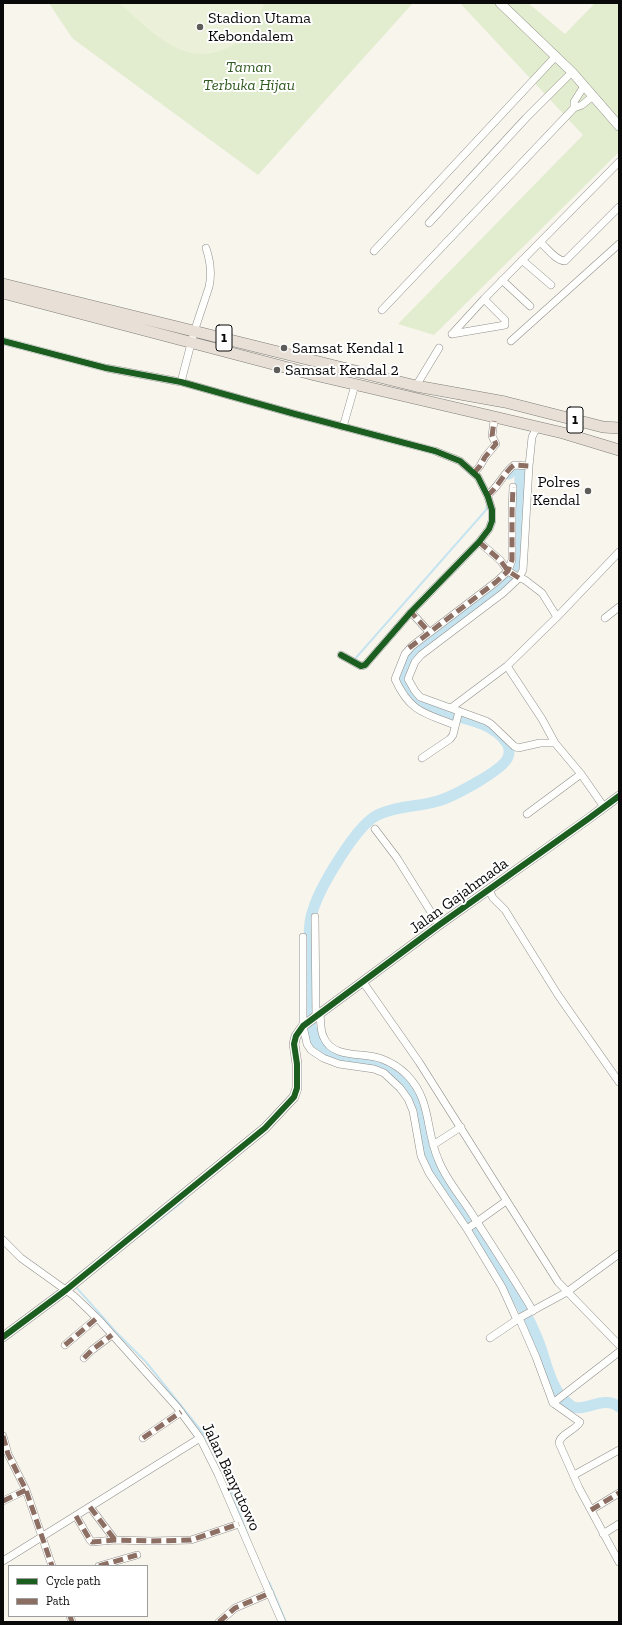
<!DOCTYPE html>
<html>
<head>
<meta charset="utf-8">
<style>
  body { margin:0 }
  #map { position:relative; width:622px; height:1625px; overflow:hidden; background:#f8f5ed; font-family:"Zilla Slab",serif }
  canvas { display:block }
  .frame { position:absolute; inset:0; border:4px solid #090909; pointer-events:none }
  .legend { position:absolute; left:8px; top:1565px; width:140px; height:52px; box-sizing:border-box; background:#fff; border:1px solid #9d9d9d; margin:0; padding:5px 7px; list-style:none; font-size:12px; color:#090909 }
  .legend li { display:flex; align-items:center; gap:8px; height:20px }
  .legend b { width:20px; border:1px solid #9d9d9d }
</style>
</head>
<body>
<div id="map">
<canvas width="622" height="1625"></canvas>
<div class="frame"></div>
<ul class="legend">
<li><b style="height:5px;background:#1b5e20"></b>Cycle path</li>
<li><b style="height:5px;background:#8d6e63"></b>Path</li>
</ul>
</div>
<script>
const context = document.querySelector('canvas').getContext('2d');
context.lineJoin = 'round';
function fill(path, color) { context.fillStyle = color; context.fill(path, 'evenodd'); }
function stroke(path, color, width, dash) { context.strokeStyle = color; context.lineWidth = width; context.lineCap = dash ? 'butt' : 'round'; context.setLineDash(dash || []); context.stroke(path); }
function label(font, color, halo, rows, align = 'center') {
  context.font = font + ' "Zilla Slab",serif'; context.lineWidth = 4; context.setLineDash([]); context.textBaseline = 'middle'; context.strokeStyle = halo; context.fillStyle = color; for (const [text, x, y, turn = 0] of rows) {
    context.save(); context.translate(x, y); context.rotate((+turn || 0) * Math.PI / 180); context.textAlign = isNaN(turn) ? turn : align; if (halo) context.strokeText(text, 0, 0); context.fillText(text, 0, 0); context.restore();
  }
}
fill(new Path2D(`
  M49,3h364l-155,172 -186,-137z
  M460,3h68l37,31 30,-31h24v149l-185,183 -36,-11 185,-189z`), '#e2ecce');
fill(new Path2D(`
  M119,3h145c-3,17 -14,32 -29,41 -49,29 -81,-11 -116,-41z`), '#ebf0d8');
stroke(new Path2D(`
  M354,660l132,-150 1,-4
  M130,1243l52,-41
  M75,1286l41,46 30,30 57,71 19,34 27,71
  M269,1582l17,40`), '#c6e4f0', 2);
stroke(new Path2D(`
  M509,474l5,-6h6c-1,22 3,88 -6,103 -6,12 -19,19 -29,27 -23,17 -83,53 -83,84 8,10 15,20 28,26 24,11 59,10 76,34 3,4 4,10 2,15 -4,13 -56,40 -70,44 -20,6 -46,5 -64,16 -20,13 -54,70 -61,93 -6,16 -3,37 -3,54 0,21 -1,42 1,63 2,5 3,10 5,14 11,19 40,17 58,21 14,4 28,15 36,27 17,23 13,56 25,83 6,14 19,23 27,36 7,12 13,25 21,36 19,29 38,57 52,89 11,22 13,56 35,72 12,10 33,-11 49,2`), '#c6e4f0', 11);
const minor = new Path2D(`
  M574,108v-6l10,-16
  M429,223l97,-105 46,-46
  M540,242c7,6 16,19 25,19l54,-54
  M374,251l182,-195
  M522,260l29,25
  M502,280l28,26
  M382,310l192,-202 8,-3 11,-9
  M452,334l32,-35 135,-137
  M452,334l53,-9v-5l-21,-21
  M3,341l103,27 75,14 114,32 140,37 25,10 18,16 10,20 4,13v11l-3,8 -10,13 -68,70 -46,53 -4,1 -20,-11
  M511,341l108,-97
  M181,382l13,-50 15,-45c3,-13 1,-27 -3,-39
  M416,386l23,-38
  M343,427l12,-42
  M535,431l-3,6 -3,29 -5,88 -1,16 -4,8 -16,15 -82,62 -6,7 -7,17 7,12 5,6 66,24 5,3 23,22 4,2 22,-5h15l26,31 23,33
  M474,473l6,-7 5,-9 11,-13 -4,-8 2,-15
  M487,495c9,-4 17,-23 27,-30l15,1
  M479,542l21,18 8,11 8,5 9,4 17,13 15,24
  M411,612l18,20
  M605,618l14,-11
  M507,666l35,53 13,24
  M451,708l56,-42 50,-49 62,-65
  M455,725c-31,-12 -45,-13 -60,-46l10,-25 7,-8 84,-64 12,-11 4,-11v-48l1,-25
  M422,758l28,-19 3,-4 6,-24
  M527,814l54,-40
  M375,829l22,29 42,67
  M489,890l4,8 12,12 53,85 61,87
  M315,917l1,100
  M303,937v89l4,18 4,6 12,8 16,6 35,5 10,4 16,15 8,11 5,12 8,45 8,17 38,56 35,58 15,33
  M363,982l56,80 139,220 61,63
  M320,1014c1,8 0,17 4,24 9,21 40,14 58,21 8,3 18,9 25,16 25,26 18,54 31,84 7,19 21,35 32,52 21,33 43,66 63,100
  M433,1145l28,-18
  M467,1229l39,-28
  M3,1240l18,18 53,38 26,25 77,86 23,31 18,36 64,148
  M519,1318l17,39 17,46 27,19c-4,8 -20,12 -21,21l20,45 40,74
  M490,1338l31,-21 46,-25 52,-38
  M65,1345l32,-27
  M84,1358l8,-8 20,-15
  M553,1403l66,-51
  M3,1436l5,18 18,36 26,76
  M143,1438l38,-26
  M574,1475l45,-25
  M3,1501l23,-11
  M90,1507l25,33
  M591,1510l28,-17
  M76,1516l14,24 2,2 23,-2 37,1 39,-1 48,-16
  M603,1534l16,-10
  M3,1561l197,-123
  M99,1566l38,-11
  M70,1616l2,6
  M219,1622l16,-14 35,-15`);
const tertiary = new Path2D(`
  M500,3l72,69 47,54
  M3,1337l63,-47 199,-162 29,-31 3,-9v-24l-3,-20 2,-8 7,-10 136,-101 149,-106 31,-23`);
const trunk = new Path2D(`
  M3,284l413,102 89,16 98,25 16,1
  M3,293l312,82 248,58 56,17`);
stroke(minor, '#918f8c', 8);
stroke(tertiary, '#918f8c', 10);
stroke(trunk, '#7e7d79', 12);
stroke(minor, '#fefefc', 7);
stroke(tertiary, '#fefefc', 9);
stroke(trunk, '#e8e0d6', 11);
stroke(new Path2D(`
  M474,473l6,-7 5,-9 11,-13 -4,-8 2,-15
  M487,495c9,-4 17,-23 27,-30l15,1
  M479,542l21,18 8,11 11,7
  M409,614l2,-2 18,20
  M409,648l87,-66 12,-11 4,-11v-48l1,-25
  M65,1345l32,-27
  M84,1358l8,-8 20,-15
  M3,1436l5,18 18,36 26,76
  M143,1438l38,-26
  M3,1501l23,-11
  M90,1507l25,33
  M591,1510l28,-17
  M76,1516l14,24 2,2 23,-2 37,1 39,-1 48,-16
  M99,1566l38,-11
  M70,1616l2,6
  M219,1622l16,-14 35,-15`), '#8d6e63', 5, [10, 5]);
stroke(new Path2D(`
  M3,341l103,27 75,14 114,32 140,37 25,10 18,16 10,20 4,13v11l-3,8 -10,13 -68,70 -46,53 -4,1 -20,-11
  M3,1337l63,-47 199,-162 29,-31 3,-9v-24l-3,-20 2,-8 7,-10 136,-101 149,-106 31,-23`), '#1b5e20', 6);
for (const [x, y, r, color] of [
  [200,27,4,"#5d5c59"],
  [284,348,4,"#5d5c59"],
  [277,370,4,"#5d5c59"],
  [588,491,4,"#5d5c59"]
]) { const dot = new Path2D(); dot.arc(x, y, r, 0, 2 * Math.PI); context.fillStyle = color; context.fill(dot); stroke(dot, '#fff', 1.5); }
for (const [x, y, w] of [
  [224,338,16],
  [575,420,16]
]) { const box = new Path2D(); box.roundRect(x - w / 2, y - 13, w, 26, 3); context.fillStyle = '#fff'; context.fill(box); stroke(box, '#090909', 1); }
label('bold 15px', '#090909', null, [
  ["1",224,338],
  ["1",575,420]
]);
label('16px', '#090909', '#fff', [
  ["Stadion Utama",208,18],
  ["Kebondalem",208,36],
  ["Samsat Kendal 1",292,348],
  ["Samsat Kendal 2",285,370],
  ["Polres",580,482,"right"],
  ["Kendal",580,500,"right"]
], 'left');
label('italic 16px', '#305b20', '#fff', [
  ["Taman",249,67],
  ["Terbuka Hijau",249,85]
]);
label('16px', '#090909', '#fff', [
  ["Jalan Gajahmada",459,896,-36],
  ["Jalan Banyutowo",231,1477,65]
]);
</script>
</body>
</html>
